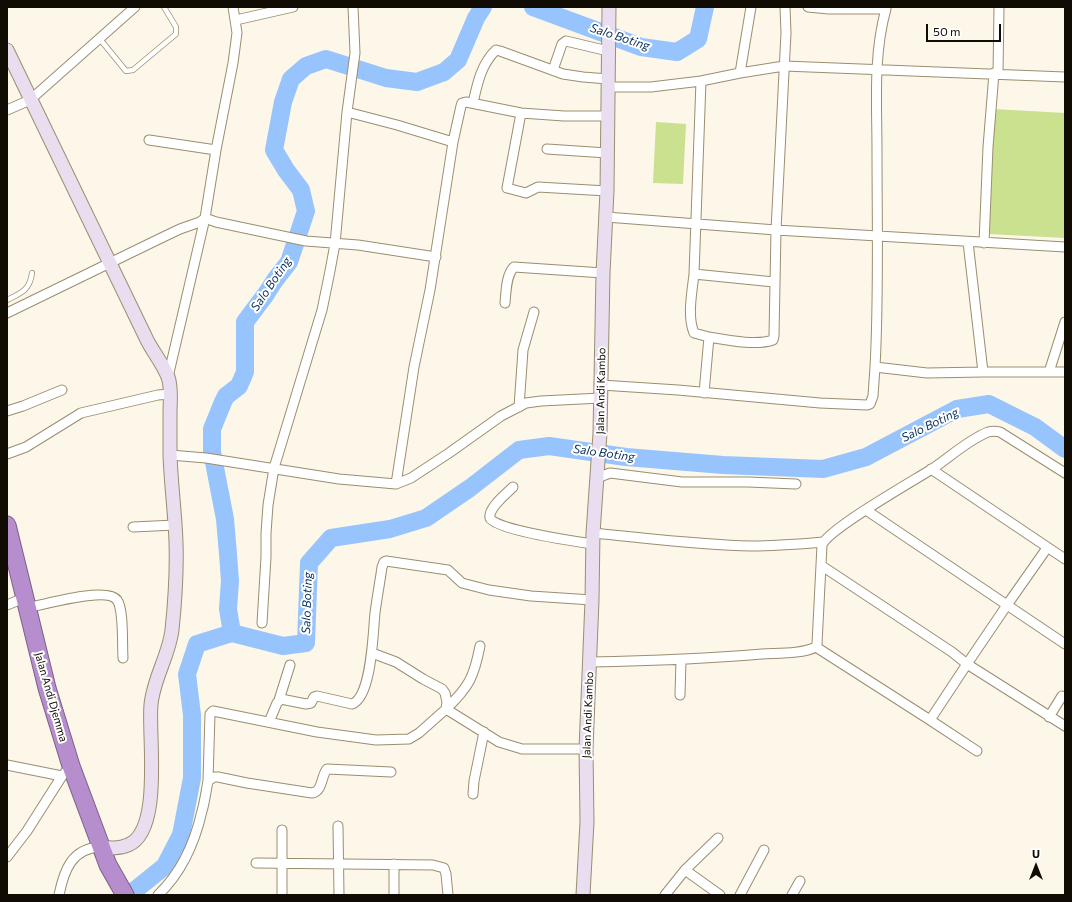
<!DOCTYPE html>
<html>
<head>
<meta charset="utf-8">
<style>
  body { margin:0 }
  #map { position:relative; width:1072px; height:902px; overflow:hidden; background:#fdf7ea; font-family:Commissioner,sans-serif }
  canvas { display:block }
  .frame { position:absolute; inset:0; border:8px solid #100c03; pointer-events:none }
  .north { position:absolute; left:1016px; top:846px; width:40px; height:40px; -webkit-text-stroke:3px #fff; paint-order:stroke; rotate:0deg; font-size:11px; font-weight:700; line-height:16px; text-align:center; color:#100c03 }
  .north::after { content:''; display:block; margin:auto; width:14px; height:18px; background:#100c03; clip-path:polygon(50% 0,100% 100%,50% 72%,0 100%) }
  .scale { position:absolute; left:926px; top:24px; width:75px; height:18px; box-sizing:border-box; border:2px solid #100c03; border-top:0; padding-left:5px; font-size:12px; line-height:14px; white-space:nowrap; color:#100c03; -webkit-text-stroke:3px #fff; paint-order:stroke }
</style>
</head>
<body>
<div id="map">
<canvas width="1072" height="902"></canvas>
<div class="frame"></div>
<div class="north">U</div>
<div class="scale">50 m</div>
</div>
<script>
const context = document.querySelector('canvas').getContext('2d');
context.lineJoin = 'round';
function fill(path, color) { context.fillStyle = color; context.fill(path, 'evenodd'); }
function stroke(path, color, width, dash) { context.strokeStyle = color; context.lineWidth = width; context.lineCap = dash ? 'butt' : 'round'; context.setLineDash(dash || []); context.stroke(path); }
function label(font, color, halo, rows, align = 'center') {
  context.font = font + ' Commissioner,sans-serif'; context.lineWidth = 4; context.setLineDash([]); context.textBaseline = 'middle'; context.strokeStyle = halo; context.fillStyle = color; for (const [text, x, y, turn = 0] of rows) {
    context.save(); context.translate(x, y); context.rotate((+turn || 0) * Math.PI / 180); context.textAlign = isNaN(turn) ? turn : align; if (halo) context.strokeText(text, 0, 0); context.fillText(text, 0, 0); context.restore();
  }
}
fill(new Path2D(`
  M994,109l71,4v125l-77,-4z
  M656,122l30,2 -3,60 -30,-1z`), '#cae18f');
stroke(new Path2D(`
  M533,7l108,40 36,5 21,-13 7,-32
  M232,633l-4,-24 2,-28 -2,-27 -3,-35 -13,-67v-23l11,-27 3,-6 13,-10 6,-14v-50l21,-28 9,-14 14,-18 17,-51 -5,-21 -15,-20 -12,-20 9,-48 8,-23 15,-13 20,-7 60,19 31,4 27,-10 14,-12 18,-42 7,-11
  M129,895l36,-29 16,-31 11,-57v-63l-5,-41 10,-30 35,-11 51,13 23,-3 3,-80 22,-25 59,-9 36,-11 44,-30 49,-38 30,-4 77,11 97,8 100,4 43,-12 91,-48 32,-5 46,23 30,22`), '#97c4fd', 18);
const lane = new Path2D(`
  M99,38l27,33 7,-1 43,-36v-7l-12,-20
  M7,300c14,-7 23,-10 25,-27`);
const street = new Path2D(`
  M808,7l21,2h57c-13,46 -9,95 -9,142 0,72 2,144 -2,216l52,6 56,-1 -15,-130
  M236,20l57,-13
  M553,70l9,-26 4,-3 42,10
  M740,73l11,-66
  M998,74l1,-67
  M701,81l-7,193 80,8
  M608,87h43l50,-6 39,-8 44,-7 281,11
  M473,103c4,-18 8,-39 23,-53l4,1 63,23 20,3 25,2
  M7,110l23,-10 105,-93
  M347,112l8,-59 -2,-46
  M521,113l-14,75 19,5 12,-6 69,4
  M149,140l67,10
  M547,149l60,4
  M606,217l170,13 289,17
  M984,243l4,-96 6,-74
  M694,274c-2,19 -7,42 0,59l15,4
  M505,303c1,-11 1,-28 9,-36l89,6
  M7,313l150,-73 23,-11 20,-7 5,-4 11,4 90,19 52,4 78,12
  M983,372h82
  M1049,372l16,-50
  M168,377l37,-159 11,-68 17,-87 4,-30 -4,-26
  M601,385l77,5 142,13 47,2 3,-1 3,-8 2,-29
  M704,393l5,-56c18,3 47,9 64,3l1,-4 2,-106 10,-197 -1,-26
  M519,407l4,-57 11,-38
  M7,411l16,-5 39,-16
  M7,454l19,-7 55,-34 77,-18 12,-1
  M170,455l36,3 133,21 57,5 15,-6 38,-25 52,-37 25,-13 15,-2 60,-3
  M931,469l134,90
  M597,478l13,-5 72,9h66l48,2
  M396,484l18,-117 16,-77 23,-148 8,-36 1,-3 4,-1 55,11 43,3h43
  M513,487c-7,7 -25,21 -23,31 2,11 89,24 103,26
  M133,527l42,-2
  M593,533c53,5 106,12 159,13 24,0 47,-2 71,-4
  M1047,548l-40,57 58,39
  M822,566l130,86 15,12 40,-59 -141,-95
  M7,605l17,-7
  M27,608c15,-3 80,-22 90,-8 7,9 5,45 6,58
  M262,623l4,-66v-24l2,-28 6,-37 48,-158 7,-34 6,-32 12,-132 50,13 56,17
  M816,647l114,73 47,31
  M372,653l24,9 27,17 19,10 3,4 2,9 -1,7c23,-22 28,-32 34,-63
  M590,662c57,-1 114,-3 172,-8 16,-1 40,0 54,-7l1,-3 5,-99c6,-16 91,-64 110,-76 18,-12 36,-29 56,-37 4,-1 8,-1 12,0l65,41
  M680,695l1,-35
  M279,700l11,-35
  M1049,717l13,-21
  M930,720l37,-56 98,62
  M269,722l8,-19 4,-4 25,5 5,-1 3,-6 3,-1 35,8c20,-7 21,-73 23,-91 2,-16 5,-31 7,-46l2,-5 2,-1 62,9 14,13 27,7 42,6 61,4
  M7,765l55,11
  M208,781l2,-67 3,-3 104,21 59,8 33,-1 10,-6 27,-24 53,33 23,7h64
  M473,794l1,-13 10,-49
  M338,826l1,69
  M7,857l20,-26 35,-55 9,-10
  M256,863l177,2 11,3 2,6 2,21
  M394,864v31
  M685,870l35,25
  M59,895c5,-25 13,-47 42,-48
  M158,895c23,-22 37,-53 44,-84 3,-10 4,-20 6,-30l6,-4h4l29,6 65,10c11,-2 9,-17 15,-24l64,3
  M282,895v-65
  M665,895l20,-25 33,-32
  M740,895l24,-45
  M792,895l8,-14`);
const secondary = new Path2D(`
  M7,50l140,290c6,12 16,24 21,37 4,11 2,24 2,36 0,14 0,28 0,42 1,29 5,58 6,87 1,29 -1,59 -4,88 -3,26 -19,49 -21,75 -3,31 12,126 -23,140 -9,4 -18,3 -27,2
  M583,895l4,-73 -1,-73 6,-149 1,-67 7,-100 3,-160 4,-82 2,-184`);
const highway = new Path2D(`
  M7,525l40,163 24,78 37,99 17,30`);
stroke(lane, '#9b8e70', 6);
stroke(street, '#9b8e70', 11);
stroke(secondary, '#9b8e70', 15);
stroke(highway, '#7c6086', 19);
stroke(lane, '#fff', 4.5);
stroke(street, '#fff', 9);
stroke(secondary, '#e9ddf0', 13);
stroke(highway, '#b68dcd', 17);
label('11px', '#100c03', '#fff', [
  ["Jalan Andi Kambo",601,391,-89],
  ["Jalan Andi Djemma",51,697,74],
  ["Jalan Andi Kambo",588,715,-88]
]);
label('italic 12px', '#072f5a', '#fff', [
  ["Salo Boting",620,37,18],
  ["Salo Boting",271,284,-56],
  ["Salo Boting",930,425,-26],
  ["Salo Boting",604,453,8],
  ["Salo Boting",307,603,-88]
]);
</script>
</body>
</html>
